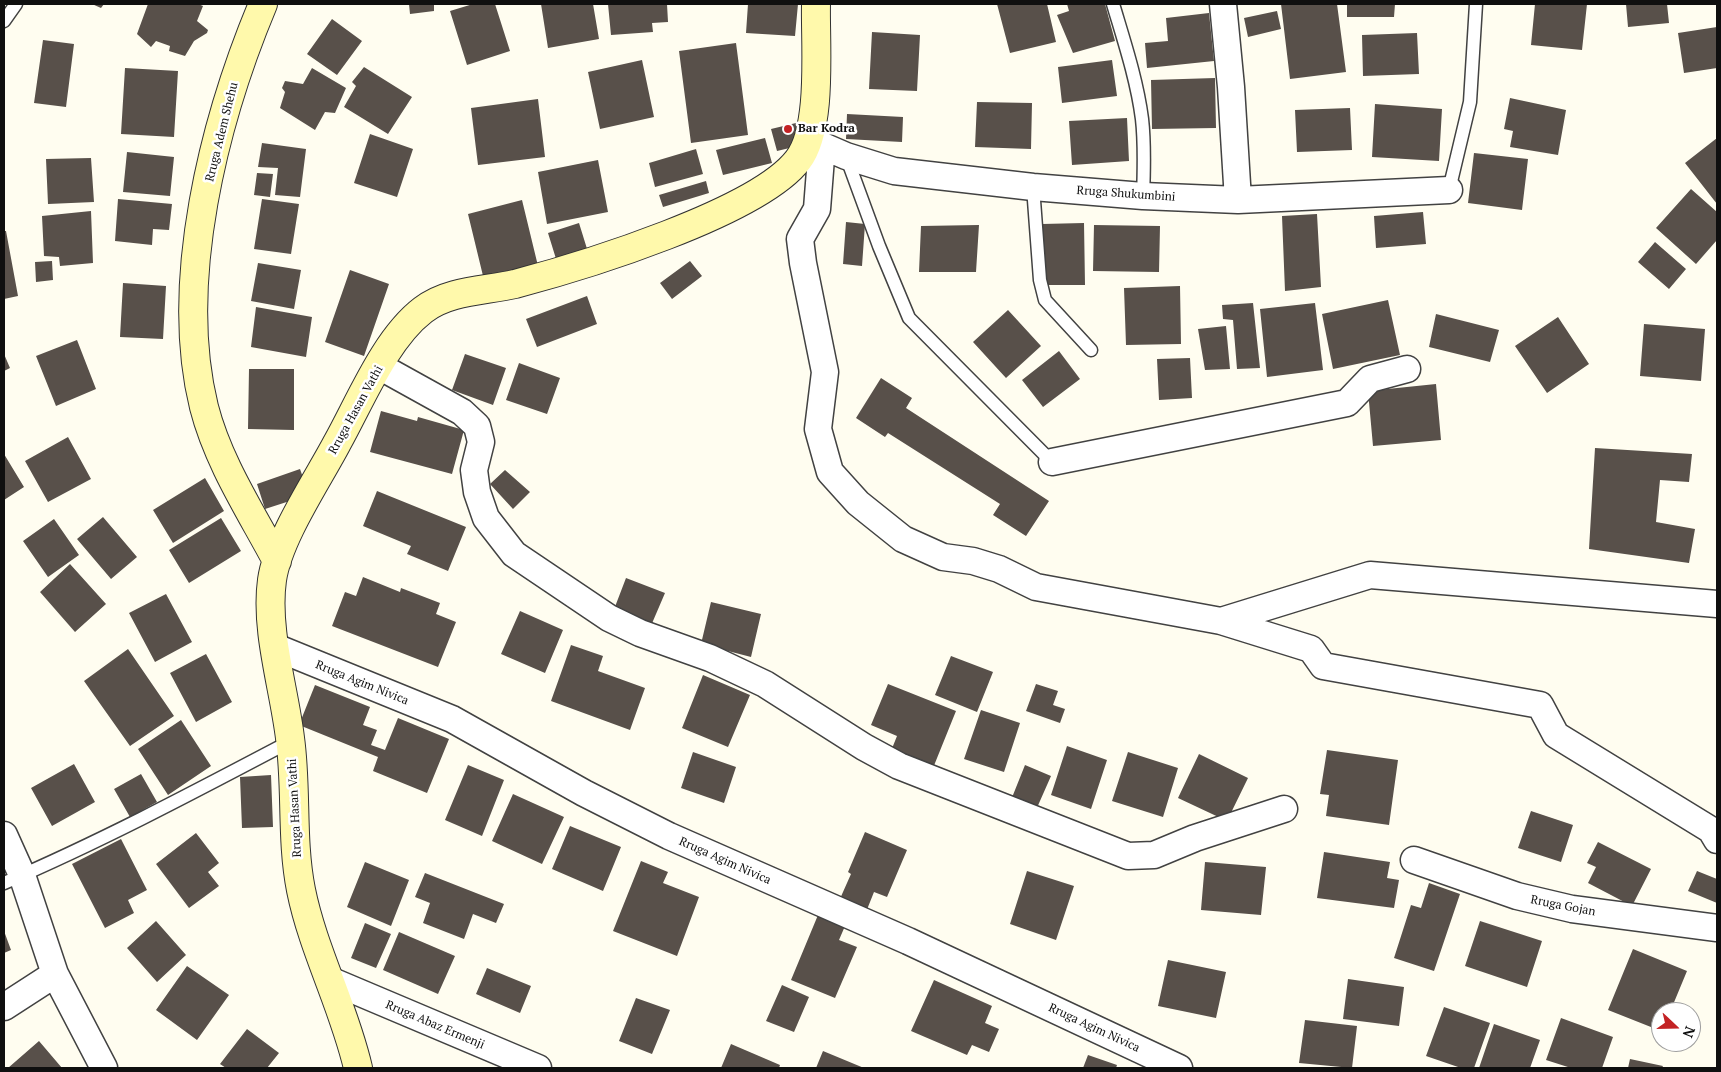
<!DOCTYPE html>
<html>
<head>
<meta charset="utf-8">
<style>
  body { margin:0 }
  #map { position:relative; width:1721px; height:1072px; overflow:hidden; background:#fffdf0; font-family:"PT Serif",serif }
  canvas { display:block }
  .frame { position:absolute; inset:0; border:5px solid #0f0f0f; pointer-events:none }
  .north { position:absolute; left:1651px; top:1002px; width:50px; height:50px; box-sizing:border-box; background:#fff; border:1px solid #9f9f9f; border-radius:50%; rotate:111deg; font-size:14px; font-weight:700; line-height:20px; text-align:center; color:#0f0f0f }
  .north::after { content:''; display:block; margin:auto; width:18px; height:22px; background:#c32224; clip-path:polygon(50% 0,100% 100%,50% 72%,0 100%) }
</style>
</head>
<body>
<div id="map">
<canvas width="1721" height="1072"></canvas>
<div class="frame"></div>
<div class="north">N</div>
</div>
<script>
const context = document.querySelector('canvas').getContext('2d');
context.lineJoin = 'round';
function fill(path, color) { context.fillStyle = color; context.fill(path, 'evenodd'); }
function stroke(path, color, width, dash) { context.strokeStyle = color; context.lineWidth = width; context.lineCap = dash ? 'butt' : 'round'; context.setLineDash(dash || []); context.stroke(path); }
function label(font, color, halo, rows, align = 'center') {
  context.font = font + ' "PT Serif",serif'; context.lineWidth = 5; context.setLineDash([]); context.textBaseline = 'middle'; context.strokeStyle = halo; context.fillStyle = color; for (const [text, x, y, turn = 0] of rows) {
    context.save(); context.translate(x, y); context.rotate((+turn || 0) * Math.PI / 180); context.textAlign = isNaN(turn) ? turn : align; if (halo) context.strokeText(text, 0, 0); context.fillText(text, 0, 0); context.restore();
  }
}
fill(new Path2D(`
  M92,4h12l-3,4z
  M148,4h50l5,2 -6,15 11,9 -1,3 -13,8 -9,15 -16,-5 1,-5 -14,-5 -5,6 -14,-13z
  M409,4h25v7l-24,3z
  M473,4h22l15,47 -43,14 -17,-54z
  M541,4h52l6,35 -51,9z
  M608,4h59l1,18 -16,1 1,9 -42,3z
  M748,4h50l-3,32 -49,-3z
  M997,4h50l9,38 -46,11z
  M1067,4h38l10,37 -42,12 -16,-38 12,-4z
  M1281,4h56l9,68 -56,7z
  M1347,4h48l-1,13h-47z
  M1535,4h52l-5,46 -51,-5z
  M1626,4h41l2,19 -41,4z
  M1277,11l4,18 -33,8 -4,-19z
  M1209,13l5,48 -67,7 -2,-25 23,-2 -2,-23z
  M332,19l30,22 -25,34 -30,-21z
  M1717,27v41l-33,5 -6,-40z
  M872,32l48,3 -3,56 -48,-2z
  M1417,33l2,41 -56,2 -1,-41z
  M43,40l31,4 -8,63 -32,-4z
  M736,43l12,92 -57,8 -12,-92z
  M642,60l12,57 -54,12 -12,-57z
  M1112,60l5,36 -55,7 -4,-36z
  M364,67l48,30 -24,37 -44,-27 12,-21 -4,-4z
  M125,68l53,3 -4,66 -53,-3z
  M312,68l34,20 -11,25 -10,-1 -10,18 -35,-22 5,-16 -3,-4 3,-7 18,3z
  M1215,78l1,50 -64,1 -1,-49z
  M1510,98l56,12 -8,45 -48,-8 3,-16 -9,-2z
  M538,99l7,58 -67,8 -7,-57z
  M977,102l55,1 -1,46 -56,-2z
  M1375,104l67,5 -3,52 -67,-4z
  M1350,108l2,42 -55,2 -2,-42z
  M847,114l56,3 -1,25 -56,-3z
  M1127,118l2,43 -57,4 -3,-44z
  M796,123l6,22 -25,6 -6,-22z
  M370,134l43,15 -16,48 -43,-14z
  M765,138l7,25 -49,12 -7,-25z
  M1717,138v66l-32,-41z
  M262,143l44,6 -6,48 -25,-2 3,-27 -20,-1z
  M696,149l7,25 -48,13 -6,-24z
  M127,152l47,5 -4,39 -47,-4z
  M1474,153l54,6 -6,51 -54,-7z
  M91,158l3,44 -46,2 -2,-45z
  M598,160l10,52 -61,12 -9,-52z
  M257,173l16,1 -3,23 -16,-2z
  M706,181l3,12 -46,14 -4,-12z
  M1691,189l26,23v28l-21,24 -40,-36z
  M118,199l54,5 -3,26 -16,-1 -1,16 -37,-4z
  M262,199l37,5 -8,50 -37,-5z
  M522,200l16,66 -54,14 -16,-66z
  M91,211l2,52 -33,3 -1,-9 -15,-1 -2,-40z
  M1423,212l3,32 -50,4 -2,-32z
  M1317,214l4,73 -36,4 -3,-75z
  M846,222l19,2 -3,42 -19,-2z
  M579,223l9,29 -31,10 -9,-29z
  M1084,223l1,62h-43v-61z
  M979,225l-3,47h-57l2,-46z
  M1094,225l66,1 -1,46 -66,-1z
  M4,231h2l12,65 -14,3z
  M1655,242l31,27 -17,20 -31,-27z
  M52,261l1,19 -17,2 -1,-20z
  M690,261l12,15 -30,23 -12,-16z
  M258,263l43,7 -7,39 -43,-8z
  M350,270l39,14 -25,72 -39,-14z
  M123,283l43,3 -3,53 -43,-2z
  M1180,286l1,58 -55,1 -2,-57z
  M587,296l10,28 -60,23 -11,-28z
  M1388,300l12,55 -67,14 -11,-55z
  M1253,303l7,65 -23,1 -4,-49 -10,-1 -1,-14z
  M1315,303l8,67 -56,7 -7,-68z
  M256,307l56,10 -6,40 -55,-10z
  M1008,310l33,36 -35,32 -33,-36z
  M1436,314l63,16 -9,32 -61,-15z
  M1558,317l31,47 -42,29 -32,-47z
  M1644,324l61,5 -4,52 -61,-5z
  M1226,326l4,43 -25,1 -7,-41z
  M77,340l19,49 -40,17 -20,-50z
  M1059,351l21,28 -37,28 -21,-27z
  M4,354l6,14 -6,3z
  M465,354l41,14 -13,37 -41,-15z
  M1190,358l2,40 -33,2 -2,-41z
  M519,363l41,15 -13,36 -41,-14z
  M249,369h45v61l-46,-1z
  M881,378l31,20 -6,10 143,93 -23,35 -33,-21 7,-11 -112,-71 -3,4 -29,-19z
  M1436,384l5,56 -68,6 -5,-55z
  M381,411l36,10 1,-4 46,13 -12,44 -82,-22z
  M68,437l23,42 -43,23 -23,-41z
  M1595,448l97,6 -3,28 -29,-2 -4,42 39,7 -6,34 -100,-14z
  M4,454l20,33 -20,13z
  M300,469l7,20 -11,10 -31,10 -8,-25z
  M505,470l25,22 -17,17 -23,-25z
  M205,478l19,33 -51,32 -20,-33z
  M377,491l89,36 -18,44 -41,-17 4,-8 -48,-20z
  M103,517l34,40 -26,22 -34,-40z
  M221,518l20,33 -52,32 -20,-33z
  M54,519l25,36 -31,22 -25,-36z
  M70,564l36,40 -31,28 -35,-40z
  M363,577l37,15 1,-4 39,15 -4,11 20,8 -18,45 -106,-41 13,-34 11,4z
  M626,578l39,15 -15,35 -37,-16z
  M166,594l26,48 -37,20 -26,-49z
  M711,602l50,12 -10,43 -50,-13z
  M520,611l43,19 -18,43 -44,-19z
  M571,645l32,11 -5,15 47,17 -15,42 -79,-29z
  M128,649l46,67 -44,30 -46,-65z
  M206,654l26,48 -36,20 -26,-49z
  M951,656l42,16 -16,40 -42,-17z
  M703,675l47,20 -22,52 -46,-19z
  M888,684l68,27 -23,57 -42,-17 6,-15 -26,-11z
  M1036,684l22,7 -5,14 12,4 -5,14 -34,-12z
  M315,685l55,22 -7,18 14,5 -6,15 14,5 13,-32 51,21 -22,54 -54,-22 5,-14 -79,-32z
  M981,710l39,13 -16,49 -40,-13z
  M181,720l30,46 -43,29 -30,-46z
  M1067,746l40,14 -16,49 -40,-14z
  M1327,750l71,10 -9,65 -63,-9 3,-21 -9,-1z
  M693,752l43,15 -12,36 -43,-15z
  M1128,752l50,16 -15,49 -51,-16z
  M1199,754l49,24 -21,43 -49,-23z
  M74,764l21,38 -43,24 -21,-38z
  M468,765l36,15 -22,56 -37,-16z
  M1025,765l26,11 -15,34 -25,-10z
  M141,774l16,28 -27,15 -16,-28z
  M271,775l2,52 -31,1 -2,-51z
  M513,794l51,23 -22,47 -50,-23z
  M1531,811l42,14 -12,37 -43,-14z
  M570,826l51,21 -18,44 -51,-22z
  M865,832l42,18 -20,47 -13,-5 -8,20 -27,-11 12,-27 -3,-2z
  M196,833l23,30 -11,9 11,14 -30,22 -33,-44z
  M121,839l26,51 -19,10 6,13 -29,15 -33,-64z
  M1598,842l53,27 -19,37 -44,-23 8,-16 -9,-4z
  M1324,852l66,10 -3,16 12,2 -5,28 -77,-10z
  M641,861l27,11 -5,11 36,14 -22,59 -64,-25z
  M365,862l44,18 -18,46 -44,-19z
  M1205,862l61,5 -5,48 -60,-5z
  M1027,871l47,15 -18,54 -46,-16z
  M1697,871l20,8v24l-29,-12z
  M425,873l79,31 -8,19 -23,-9 -9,25 -41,-16 7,-20 -15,-6z
  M1429,883l31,11 -26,77 -40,-13 17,-53 10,3z
  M818,915l27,11 -6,14 18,7 -22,51 -44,-18z
  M156,921l30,34 -29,27 -30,-34z
  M1480,921l62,20 -15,46 -62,-21z
  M365,923l26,11 -15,34 -25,-10z
  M4,931l7,19 -7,3z
  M399,932l56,24 -17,38 -55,-24z
  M1633,949l54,22 -17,41h-9v19l-53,-21z
  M1168,960l58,12 -10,46 -58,-12z
  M187,966l42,29 -32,45 -41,-30z
  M487,968l44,18 -11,27 -44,-19z
  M1348,979l56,8 -5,39 -56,-7z
  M934,980l58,26 -7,17 14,6 -10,23 -17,-7 -5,10 -56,-24z
  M782,985l27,12 -15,35 -28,-11z
  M636,998l34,12 -18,44 -33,-13z
  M1444,1007l46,16 -16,45h-13l-35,-12z
  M1561,1018l52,19 -11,31h-31l-25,-8z
  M1305,1020l52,6 -5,42 -53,-5z
  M1494,1024l46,16 -10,28h-51z
  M247,1029l32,24 -12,15h-41l-6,-4z
  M39,1041l23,27h-54z
  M731,1044l49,21 -1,3h-58z
  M823,1051l41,17h-48z
  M1088,1055l29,10 -1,3h-33z
  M1630,1059l33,7 -1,2h-34z`), '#58504a');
const lane = new Path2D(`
  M1113,4c11,37 24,76 29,115 3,26 2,52 1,77
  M4,21l12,-17
  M846,156l33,90 30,72 143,144
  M1033,187l7,93 5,20 46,50
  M1449,190l21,-88 6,-98
  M4,883c98,-42 192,-92 287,-142`);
const street = new Path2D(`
  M1223,4l8,83 7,113
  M809,140l37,16 48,15 139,16 110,9 95,4 211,-10
  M822,145l-5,64 -17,30 3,24 22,109 -7,57 12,43 28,31 45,36 40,18 30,4 26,8 37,18 185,34 149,-46 347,29
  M379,366l83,46 15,14 4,16 -7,28 3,22 9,26 28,36 95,64 31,15 70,25 55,26 99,63 35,19 229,90 26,-1 41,-17 89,-29
  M1052,462l295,-59 23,-24 37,-10
  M1221,621l90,28 12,17 217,39 16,30 155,95 6,10
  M275,647l177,72 132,74 85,43 239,105 271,127
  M4,835l18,40 33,99 49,94
  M1414,860l103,36 55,13 145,19
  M332,981l206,87
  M4,1007l51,-33`);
const secondary = new Path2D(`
  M263,4c-49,117 -90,278 -59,403 14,55 47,105 73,154
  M358,1068c-14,-61 -45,-118 -57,-178 -10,-50 -4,-102 -11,-152 -6,-50 -25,-108 -18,-158 6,-42 45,-99 65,-137 23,-41 48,-104 86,-133 26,-20 62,-19 92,-26 68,-18 242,-71 283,-124 25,-32 17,-116 18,-156`);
stroke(lane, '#424242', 15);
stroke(street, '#424242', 29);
stroke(secondary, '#313131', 30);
stroke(lane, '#fff', 12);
stroke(street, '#fff', 26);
stroke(secondary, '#fff9ab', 28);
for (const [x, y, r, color] of [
  [788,129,5,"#c32224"]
]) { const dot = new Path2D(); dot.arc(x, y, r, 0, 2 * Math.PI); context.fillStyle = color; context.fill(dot); stroke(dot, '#fff', 2); }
label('bold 12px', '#0f0f0f', '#fff', [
  ["Bar Kodra",798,129]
], 'left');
label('12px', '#0f0f0f', '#fff', [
  ["Rruga Adem Shehu",222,132,-76],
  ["Rruga Shukumbini",1126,194,4],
  ["Rruga Hasan Vathi",356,410,-61],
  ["Rruga Agim Nivica",362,683,22],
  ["Rruga Hasan Vathi",295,808,-93],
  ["Rruga Agim Nivica",725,861,24],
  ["Rruga Gojan",1563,906,11],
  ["Rruga Abaz Ermenji",435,1025,23],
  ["Rruga Agim Nivica",1094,1028,25]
]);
</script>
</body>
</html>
